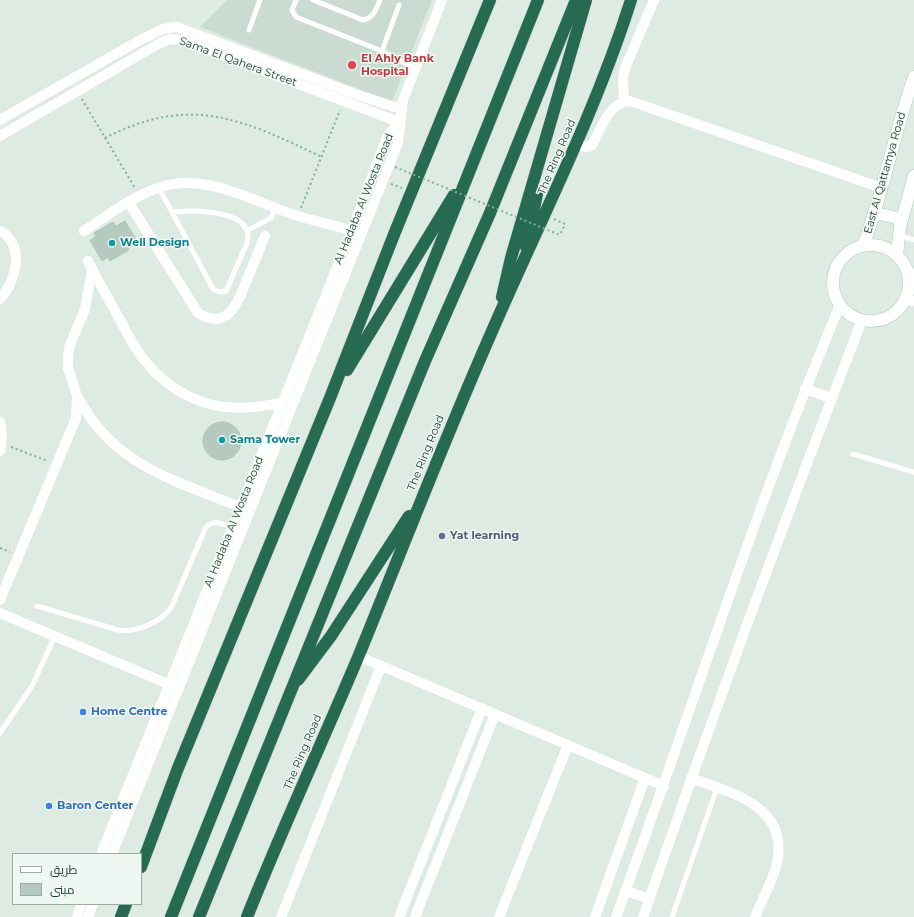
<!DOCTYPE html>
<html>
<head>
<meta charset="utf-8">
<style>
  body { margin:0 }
  #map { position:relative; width:914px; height:917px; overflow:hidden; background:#ddebe3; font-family:Montserrat,Cairo,sans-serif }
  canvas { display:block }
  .legend { position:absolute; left:12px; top:853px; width:130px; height:52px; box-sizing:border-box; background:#eef7f1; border:1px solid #9baca3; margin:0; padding:5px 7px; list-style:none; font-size:12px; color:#1e3c2f }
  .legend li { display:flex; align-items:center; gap:8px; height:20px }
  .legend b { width:20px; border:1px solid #9baca3 }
</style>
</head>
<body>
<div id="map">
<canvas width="914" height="917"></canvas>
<ul class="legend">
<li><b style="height:5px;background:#fff"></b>طريق</li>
<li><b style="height:11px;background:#b6c9be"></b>مبنى</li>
</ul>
</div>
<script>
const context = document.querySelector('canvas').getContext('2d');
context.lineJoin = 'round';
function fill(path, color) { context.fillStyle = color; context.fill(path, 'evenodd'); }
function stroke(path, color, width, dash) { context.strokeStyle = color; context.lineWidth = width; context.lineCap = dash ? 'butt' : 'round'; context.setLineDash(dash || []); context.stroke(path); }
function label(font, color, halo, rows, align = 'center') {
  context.font = font + ' Montserrat,sans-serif'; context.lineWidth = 3; context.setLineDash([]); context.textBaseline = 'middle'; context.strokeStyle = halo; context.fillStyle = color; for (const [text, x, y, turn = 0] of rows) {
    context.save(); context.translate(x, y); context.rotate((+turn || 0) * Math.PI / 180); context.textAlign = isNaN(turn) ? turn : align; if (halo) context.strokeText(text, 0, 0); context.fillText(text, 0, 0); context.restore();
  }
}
fill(new Path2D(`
  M227,0h205l-40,102 -192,-75z`), '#ccdbd2');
const building = new Path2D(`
  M125,221l12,20 -10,5 2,4 -19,11 -2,-4 -6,4 -12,-21 6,-3 -2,-4 19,-11 3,4z
  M203 441a19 19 0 1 1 38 0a19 19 0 1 1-38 0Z`);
fill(building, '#b6c9be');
stroke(building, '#afc5b9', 1);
const secondary = new Path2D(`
  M875,213l27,6
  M833 283a38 38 0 1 1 76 0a38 38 0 1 1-76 0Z
  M863,246c21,-55 31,-113 51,-169
  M897,255l3,-28 14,-51`);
const highway = new Path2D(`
  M526,247l11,-53
  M502,297l9,-39 75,-258
  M347,370l107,-175
  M298,680l33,-44 78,-120
  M141,867l37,-99 152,-370 65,-166 95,-232
  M121,917l5,-13
  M171,917l367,-917
  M199,917l226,-556 65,-148 86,-213
  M247,917c35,-88 75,-174 112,-262 42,-103 82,-207 127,-310 49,-115 107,-225 145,-345`);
stroke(secondary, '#b0ccbd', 13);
stroke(highway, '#c0c8c5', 13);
stroke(new Path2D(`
  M82,99l53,89
  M105,138c85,-44 137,-19 217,19
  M391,184l11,4
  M301,208l39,-98
  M554,219l11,5 -5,11
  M11,447l37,14
  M0,548l10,4`), '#7bb298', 2, [2, 3]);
stroke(new Path2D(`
  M296,0l-4,10 4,7 86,34 33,18
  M313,0l50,20c11,-2 13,-11 17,-20
  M249,30l11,-30
  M382,51l17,-46
  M158,187l14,25
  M187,211c20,0 68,2 60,32l-21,48 -7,1 -6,-3 -41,-77z
  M248,230l23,-12 5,-10
  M899,235l15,5
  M853,454l61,18
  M37,606l81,24c18,3 43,-8 53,-22l35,-81c8,-8 16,-3 26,0
  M0,733l32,-47 23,-50
  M672,917l45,-129`), '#fff', 5);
stroke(new Path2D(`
  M624,102l-1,-23 2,-11 29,-68
  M0,120l142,-81 21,-10 14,-2 178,67 46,15
  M0,136l160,-93 10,-4 12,1 217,82
  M577,145l10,2 5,-2c10,-16 15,-42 38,-44l252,87
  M129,203l69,110c31,19 41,-13 50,-36 6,-14 11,-27 17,-41
  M0,231c26,14 16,51 0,68
  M84,231c23,-15 47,-34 74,-43 47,-17 96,14 140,28 20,6 40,10 59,16
  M88,261c10,20 21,39 32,59 7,13 15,29 25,41 23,29 57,47 95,47 14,0 28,-3 42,-5
  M907,270l7,6
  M905,300l9,1
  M805,389l26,9
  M79,399c34,66 97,82 161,108
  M0,422l2,14 -2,15
  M0,600l76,-182 1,-22 -9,-28v-12l2,-11 15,-36 7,-40
  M0,613l173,73
  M358,656l306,130
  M691,778c40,15 98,27 86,85 -4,18 -15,36 -22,54
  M101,854l251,-624 35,-93 12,-15
  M112,854l286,-711 5,-43 39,-100
  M626,891l24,8
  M77,917l4,-13
  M88,917l5,-13
  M281,917l100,-251
  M399,917l83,-209
  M415,917l80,-203
  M499,917l69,-172
  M595,917l50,-139
  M616,917c75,-204 140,-412 224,-612
  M643,917c69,-200 142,-399 219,-597`), '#fff', 10);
stroke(secondary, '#fff', 12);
stroke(highway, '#276a53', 12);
stroke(new Path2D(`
  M395,167l165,68`), '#7bb298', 2, [2, 3]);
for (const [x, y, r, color] of [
  [352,65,5,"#e0444e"],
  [112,243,4,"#0f9aa8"],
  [222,440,4,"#0f9aa8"],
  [442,536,4,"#5c6f8a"],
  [83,712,4,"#3f7fe0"],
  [49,806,4,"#3f7fe0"]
]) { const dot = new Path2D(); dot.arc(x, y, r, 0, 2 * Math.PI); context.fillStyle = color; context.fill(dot); stroke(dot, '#eef7f1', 1.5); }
label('bold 11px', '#be3a42', '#eef7f1', [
  ["El Ahly Bank",361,59],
  ["Hospital",361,72]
], 'left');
label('11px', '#1e3c2f', '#eef7f1', [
  ["Sama El Qahera Street",238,62,20],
  ["The Ring Road",557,157,-67],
  ["East Al Qattamya Road",885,173,-74],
  ["Al Hadaba Al Wosta Road",364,199,-68],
  ["The Ring Road",426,453,-68],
  ["Al Hadaba Al Wosta Road",234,522,-68],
  ["The Ring Road",303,752,-67]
]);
label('bold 11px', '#0d838f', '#eef7f1', [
  ["Well Design",120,243],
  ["Sama Tower",230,440]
], 'left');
label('bold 11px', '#4e5e75', '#eef7f1', [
  ["Yat learning",450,536]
], 'left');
label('bold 11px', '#366cbe', '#eef7f1', [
  ["Home Centre",91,712],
  ["Baron Center",57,806]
], 'left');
</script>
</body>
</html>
